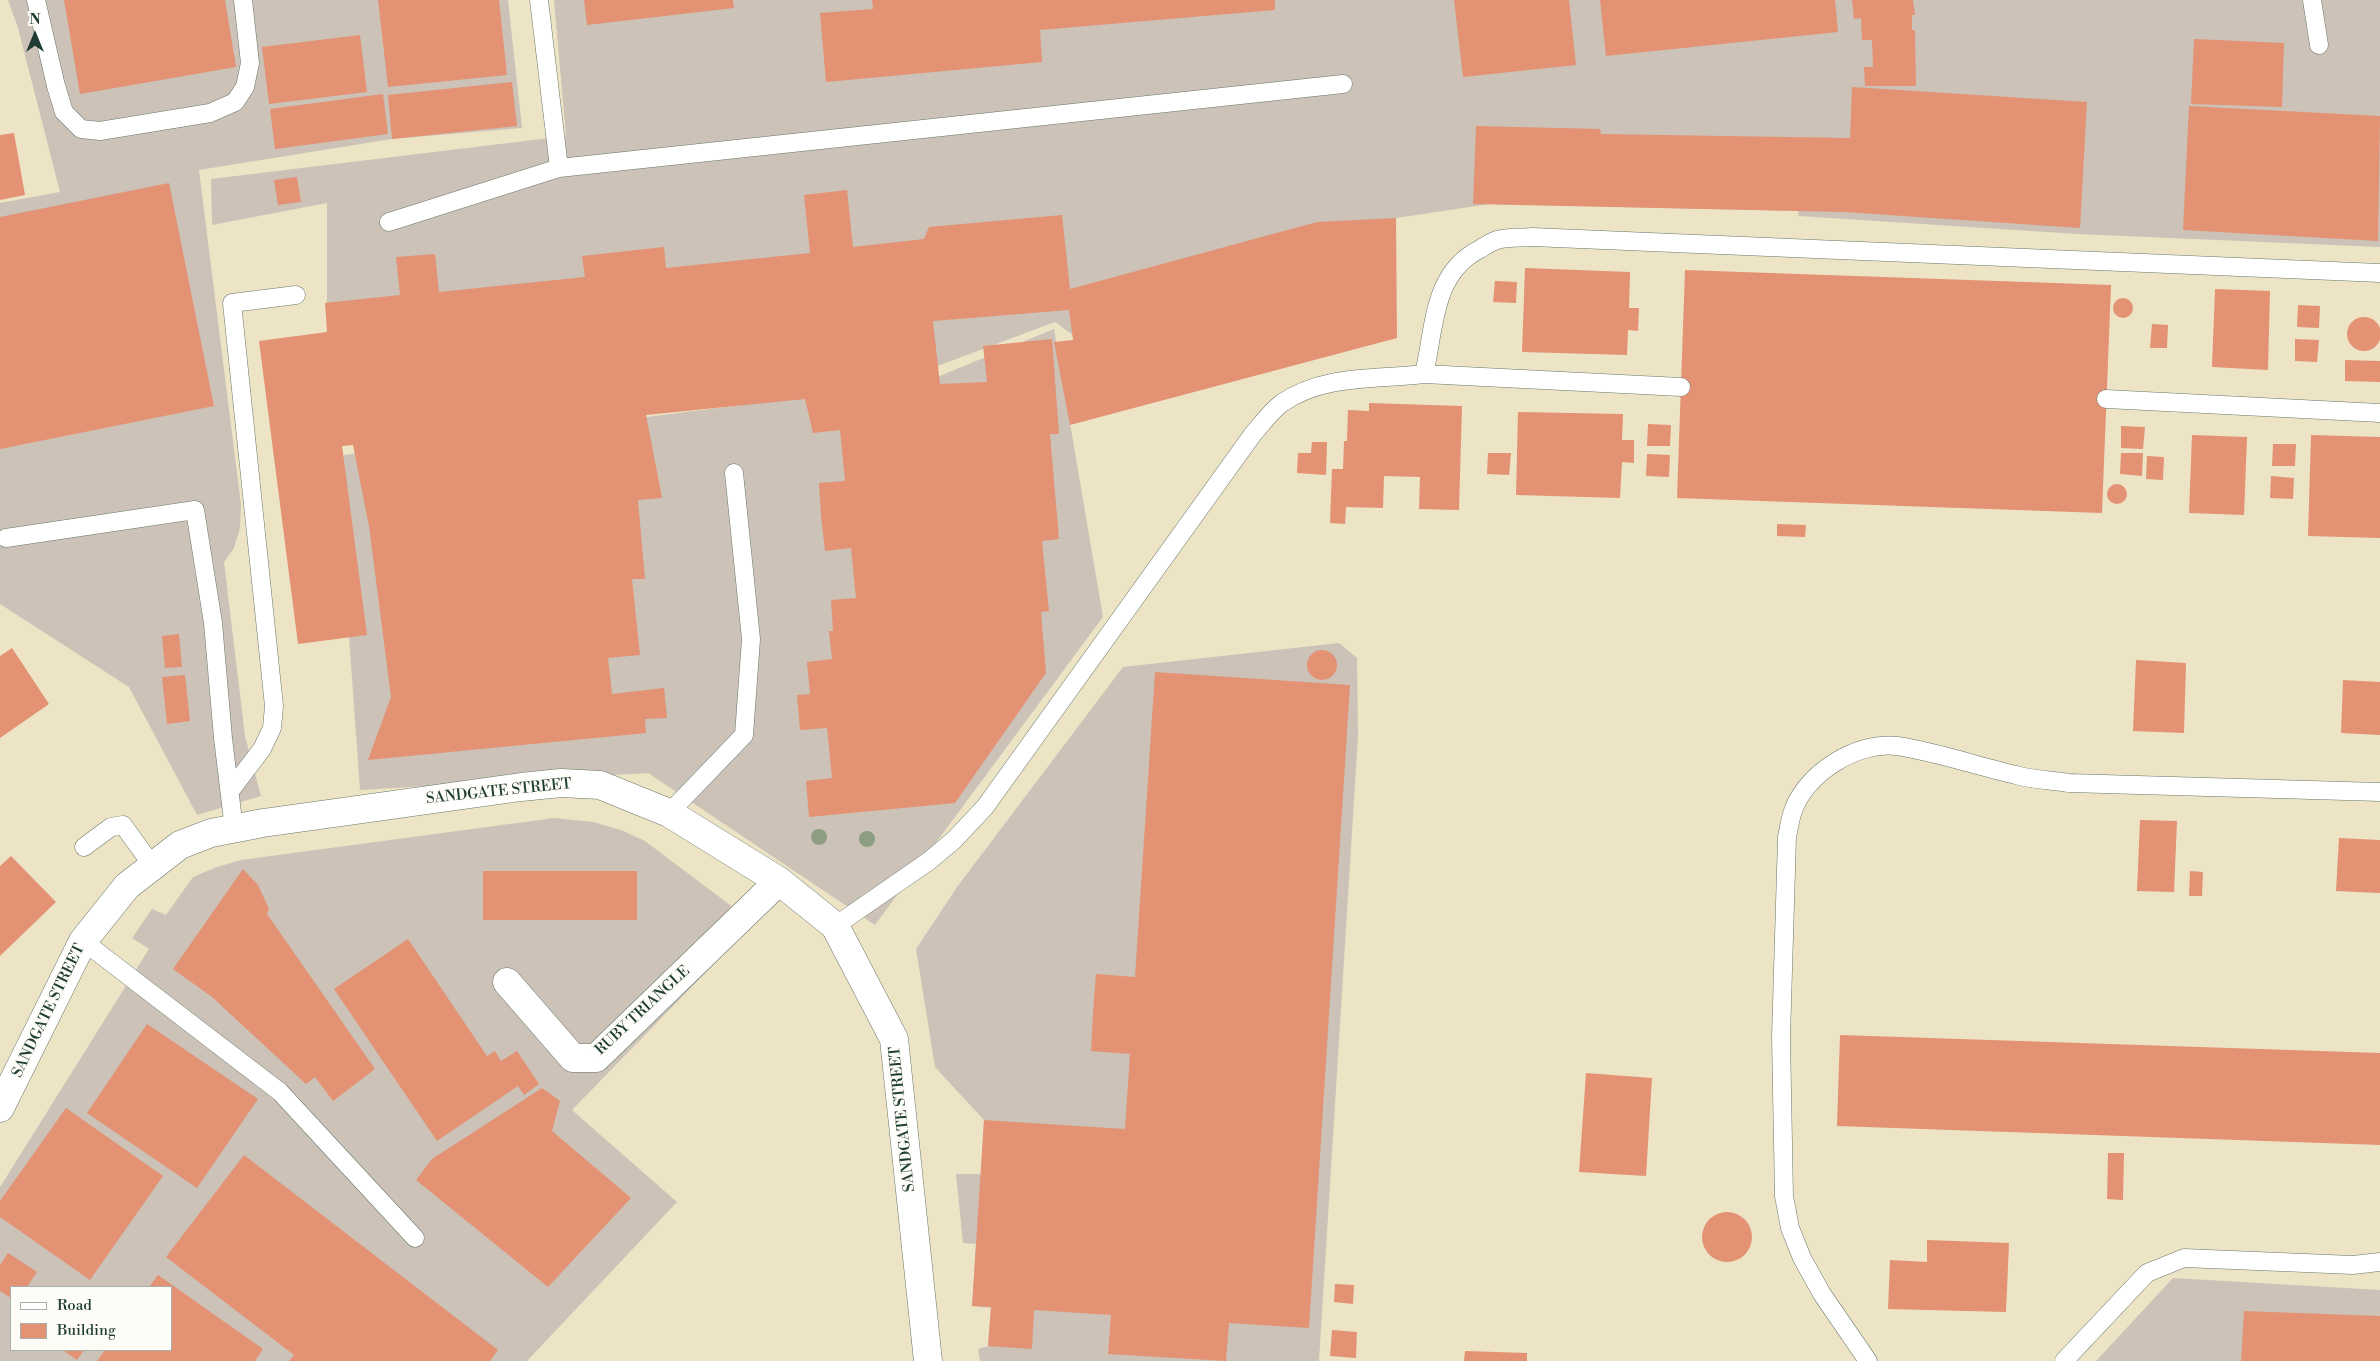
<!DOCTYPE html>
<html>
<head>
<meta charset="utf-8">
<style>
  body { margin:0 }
  #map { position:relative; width:2380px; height:1361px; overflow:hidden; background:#ede4c6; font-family:"Libre Bodoni",serif }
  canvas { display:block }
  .legend { position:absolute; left:10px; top:1286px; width:162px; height:65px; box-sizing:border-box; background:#fdfcf7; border:1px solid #a4b0a9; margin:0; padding:6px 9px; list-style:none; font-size:15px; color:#1f3d34 }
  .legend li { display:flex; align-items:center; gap:10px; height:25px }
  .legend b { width:25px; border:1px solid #a4b0a9 }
  .north { position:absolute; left:10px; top:10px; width:50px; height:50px; -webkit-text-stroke:4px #fdfcf7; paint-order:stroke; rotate:0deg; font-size:14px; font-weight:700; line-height:20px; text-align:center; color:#1f3d34 }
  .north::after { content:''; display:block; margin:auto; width:18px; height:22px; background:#1f3d34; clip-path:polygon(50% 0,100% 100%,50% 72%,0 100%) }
</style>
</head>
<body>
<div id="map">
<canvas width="2380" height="1361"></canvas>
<ul class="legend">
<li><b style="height:6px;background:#fff"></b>Road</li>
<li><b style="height:14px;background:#e39274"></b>Building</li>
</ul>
<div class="north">N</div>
</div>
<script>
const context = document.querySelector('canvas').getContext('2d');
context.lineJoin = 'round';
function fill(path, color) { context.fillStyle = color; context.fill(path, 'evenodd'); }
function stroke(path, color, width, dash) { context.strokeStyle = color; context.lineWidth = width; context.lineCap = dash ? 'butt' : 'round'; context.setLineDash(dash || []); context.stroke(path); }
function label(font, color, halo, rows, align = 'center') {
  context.font = font + ' "Libre Bodoni",serif'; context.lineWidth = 4.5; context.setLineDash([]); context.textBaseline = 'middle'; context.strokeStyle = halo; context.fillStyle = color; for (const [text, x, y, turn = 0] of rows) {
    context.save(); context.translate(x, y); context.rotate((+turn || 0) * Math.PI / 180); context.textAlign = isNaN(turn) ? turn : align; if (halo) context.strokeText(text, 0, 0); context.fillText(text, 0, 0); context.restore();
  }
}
fill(new Path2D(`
  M8,0h500l14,128 -130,11 -193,31 42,335 -1,23 -6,20 -10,14 21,174 16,60 -64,19 -68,-128 -129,-83v-401l60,-11 -42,-164z
  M554,0h1826v247l-303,-13 -278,-18 -1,-5 -308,-7 -94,14 -236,181 -105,-77 -136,51 -577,73 -15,-114v-129l-115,22 -1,-46 355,-43z
  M1054,329l49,288 -228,308 -227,-152 -288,17 -24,-334 589,-74z
  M1339,643l18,15 1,78 -39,625h-339l-2,-12 10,-3 3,-38 -19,-2 4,-62 -13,-1 -7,-69h25l3,-54 -49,-53 -19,-118 41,-62 166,-220z
  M554,818l39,4 28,8 24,11 109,82 -182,187 105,92 -150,159h-527v-174l149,-238 -17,-11 20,-29 14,6 27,-38 24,-10 24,-7zM11,1287h160v63h-160z
  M2173,1278l207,12v71h-284z`), '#ccc2b8');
fill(new Path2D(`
  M64,0h161l11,67 -156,27z
  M378,0h121l8,75 -119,12z
  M584,0h149l1,8 -147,17z
  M872,0h403v10l-235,20 2,32 -216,20 -6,-69 53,-4z
  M1454,0h115l7,65 -113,12z
  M1600,0h235l3,32 -232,24z
  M1852,0h61l2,15h-3v15h3l1,56h-51l-1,-19h9l-1,-27h-10l-1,-22 -7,1z
  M360,35l7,57 -98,12 -7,-57z
  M2194,39l90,4 -2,64 -91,-3z
  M512,82l5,44 -125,13 -4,-44z
  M1852,87l235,15 -7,126 -236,-16 -371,-8 3,-78 124,3 1,5 249,4z
  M383,94l5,40 -113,15 -5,-40z
  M2189,106l191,10 -2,125 -195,-11z
  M14,133l11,62 -25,5v-65z
  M297,177l4,25 -23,3 -4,-25z
  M169,183l45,223 -214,43v-232z
  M847,190l6,57 71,-8 5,-12 133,-12 8,74 247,-67 79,-4 1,120 -327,87 -16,-83 19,-2 -4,-30 -136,11 7,63 47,-2 -4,-36 69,-7 7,95h-9l9,105 -17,2 7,70 -8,1 5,61 -91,130 -146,14 -3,-36 26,-3 -5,-50 -27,2 -3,-35 13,-1 -3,-32 25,-3 -3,-28h4l-2,-31 25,-2 -5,-50 -26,3 -4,-36 -2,-32 26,-2 -5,-51 -27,3 -8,-34 -159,16 16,83 -24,2 7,79h-13l8,76 -32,3 4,36 52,-6 3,30 -22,1 1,14 -278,27 23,-63 -22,-171 -16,-81 -11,1 25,189 -69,9 -39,-303 68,-9 -2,-29 75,-8 -4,-38 39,-3 4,38 146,-15 -3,-21 82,-9 2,21 144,-15 -6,-58z
  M1525,268l105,4 -1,36h10l-1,23 -10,-1 -1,25 -105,-3z
  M1685,270l426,15 -9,228 -425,-15z
  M1495,281l22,1 -1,21 -23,-1z
  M2215,289l55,2 -2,79 -56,-3z
  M2113 308a10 10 0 1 1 20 0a10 10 0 1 1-20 0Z
  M2298,305l22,1 -1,22 -22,-1z
  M2347 334a17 17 0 1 1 34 0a17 17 0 1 1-34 0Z
  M2152,324l16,1 -1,23h-17z
  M2295,339l24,1 -2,22 -22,-1z
  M2345,360l35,1v21l-35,-1z
  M1369,403l93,3 -3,104 -40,-1 1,-32 -36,-1 -1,32 -37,-1 -1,17 -15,-1 2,-54h11l1,-28h3l1,-31 21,1z
  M1518,412l105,2 -1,26h12v23l-12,-1 -2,36 -104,-3z
  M1648,424l23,1 -1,21h-23z
  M2121,426l24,1 -2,22 -22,-1z
  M2192,435l55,2 -3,78 -55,-2z
  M2311,435l69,2v101l-72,-2z
  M1312,442h15l-1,33 -29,-2 1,-20h13z
  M2273,444h23l-1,22h-23z
  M1488,453h23l-2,22 -22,-1z
  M2121,453h22l-1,23 -22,-2z
  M1647,454l23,1 -1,22 -23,-1z
  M2147,456l17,1 -1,23 -17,-1z
  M2271,476l23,2 -1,21 -23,-1z
  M2107 494a10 10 0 1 1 20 0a10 10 0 1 1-20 0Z
  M1777,524l29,1 -1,12 -28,-1z
  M179,634l3,33 -17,1 -3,-32z
  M12,648l37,56 -49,34v-82z
  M1307 665a15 15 0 1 1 30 0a15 15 0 1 1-30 0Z
  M2136,660l50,3 -2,70 -51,-2z
  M1155,672l195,13 -41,643 -80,-5 -3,38 -118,-7 3,-39 -77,-5 -2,39 -44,-3 3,-39 -19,-1 12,-186 141,9 5,-75 -39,-3 2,-39 3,-38 39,3z
  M185,675l5,46 -23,3 -5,-47z
  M2343,680l37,2v53l-39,-2z
  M2140,820l37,1 -3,71 -37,-1z
  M2339,838l41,2v53l-44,-2z
  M11,856l45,46 -56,54v-90z
  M243,869l15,16 11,24 -2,5 108,155 -42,32 -18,-24 -9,7 -94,-87 -39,-28z
  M483,871h154v49h-154z
  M2190,871l13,1 -1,24h-13z
  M408,939l79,117 8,-5 6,10 16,-10 22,33 -15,11 -6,-9 -81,55 -103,-152z
  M147,1024l111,75 -61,89 -110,-75z
  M1840,1035l540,18v92l-543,-19z
  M1586,1073l66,5 -6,98 -67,-4z
  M542,1088l18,13 -8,30 79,67 -83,89 -132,-107 16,-21z
  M66,1108l97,68 -73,104 -90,-63v-16z
  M2108,1153h16l-1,47 -16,-1z
  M244,1155l254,195 -8,11h-201l5,-6 -128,-98z
  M1702 1237a25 25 0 1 1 50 0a25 25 0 1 1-50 0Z
  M1927,1240l82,3 -3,69 -118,-3 2,-49 37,2z
  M8,1253l29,19 -10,15h-16v11l-11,-7v-26z
  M158,1275l105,74 -8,12h-158l8,-11h66v-63h-22z
  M1335,1284l19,1 -1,19 -19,-2z
  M2244,1311l136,5v45h-139z
  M1332,1330l25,2 -1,26 -26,-2z
  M63,1350h21l-7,10z
  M1465,1351l62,2v8h-63z`), '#e39274');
const service = new Path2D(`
  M36,0l20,86 8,26 17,17 19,2 110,-18 25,-11 10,-15 5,-24 -7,-63
  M539,0l20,168
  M2312,0l7,45
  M389,222l170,-54 784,-84
  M1424,374l257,13
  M2106,399l274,14
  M6,538l189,-28 18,113 10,115 11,91
  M230,791l32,-42 10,-21 2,-22 -42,-403 64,-8
  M669,813l75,-78 7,-96 -17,-166
  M84,847l27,-20 12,-2 29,40
  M835,926l94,-65 25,-21 31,-33 268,-373c9,-10 18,-23 29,-31 42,-29 94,-23 142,-29 11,-46 8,-101 56,-125 5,-3 11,-7 17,-9 11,-3 24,-2 35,-3l848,36
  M83,941l197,151 135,146
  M1868,1361l-46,-67 -20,-36 -12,-30 -6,-32 -3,-159 6,-200c2,-9 3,-18 6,-26 13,-38 64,-70 104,-65 40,6 80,20 119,29 17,5 35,5 53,8l311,9
  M2064,1361l83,-88 37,-15 169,7 27,-3`);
const minor = new Path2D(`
  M507,982l66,76h23l183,-177
  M0,1108l83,-167 44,-55 53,-41 31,-12 52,-10 258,-36 40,-4 39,2 69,28 110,68 56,45 59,113 34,322`);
stroke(service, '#677767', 19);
stroke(minor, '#677767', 29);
stroke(service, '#fff', 18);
stroke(minor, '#fff', 28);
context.fillStyle = '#8d9d82';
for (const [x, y] of [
  [819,837],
  [867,839]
]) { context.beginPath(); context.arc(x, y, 8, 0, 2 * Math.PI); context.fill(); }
label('15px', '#1f3d34', '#fdfcf7', [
  ["SANDGATE STREET",499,792,-6],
  ["SANDGATE STREET",49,1011,-64],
  ["RUBY TRIANGLE",643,1011,-43],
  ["SANDGATE STREET",903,1119,-96]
]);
</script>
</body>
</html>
